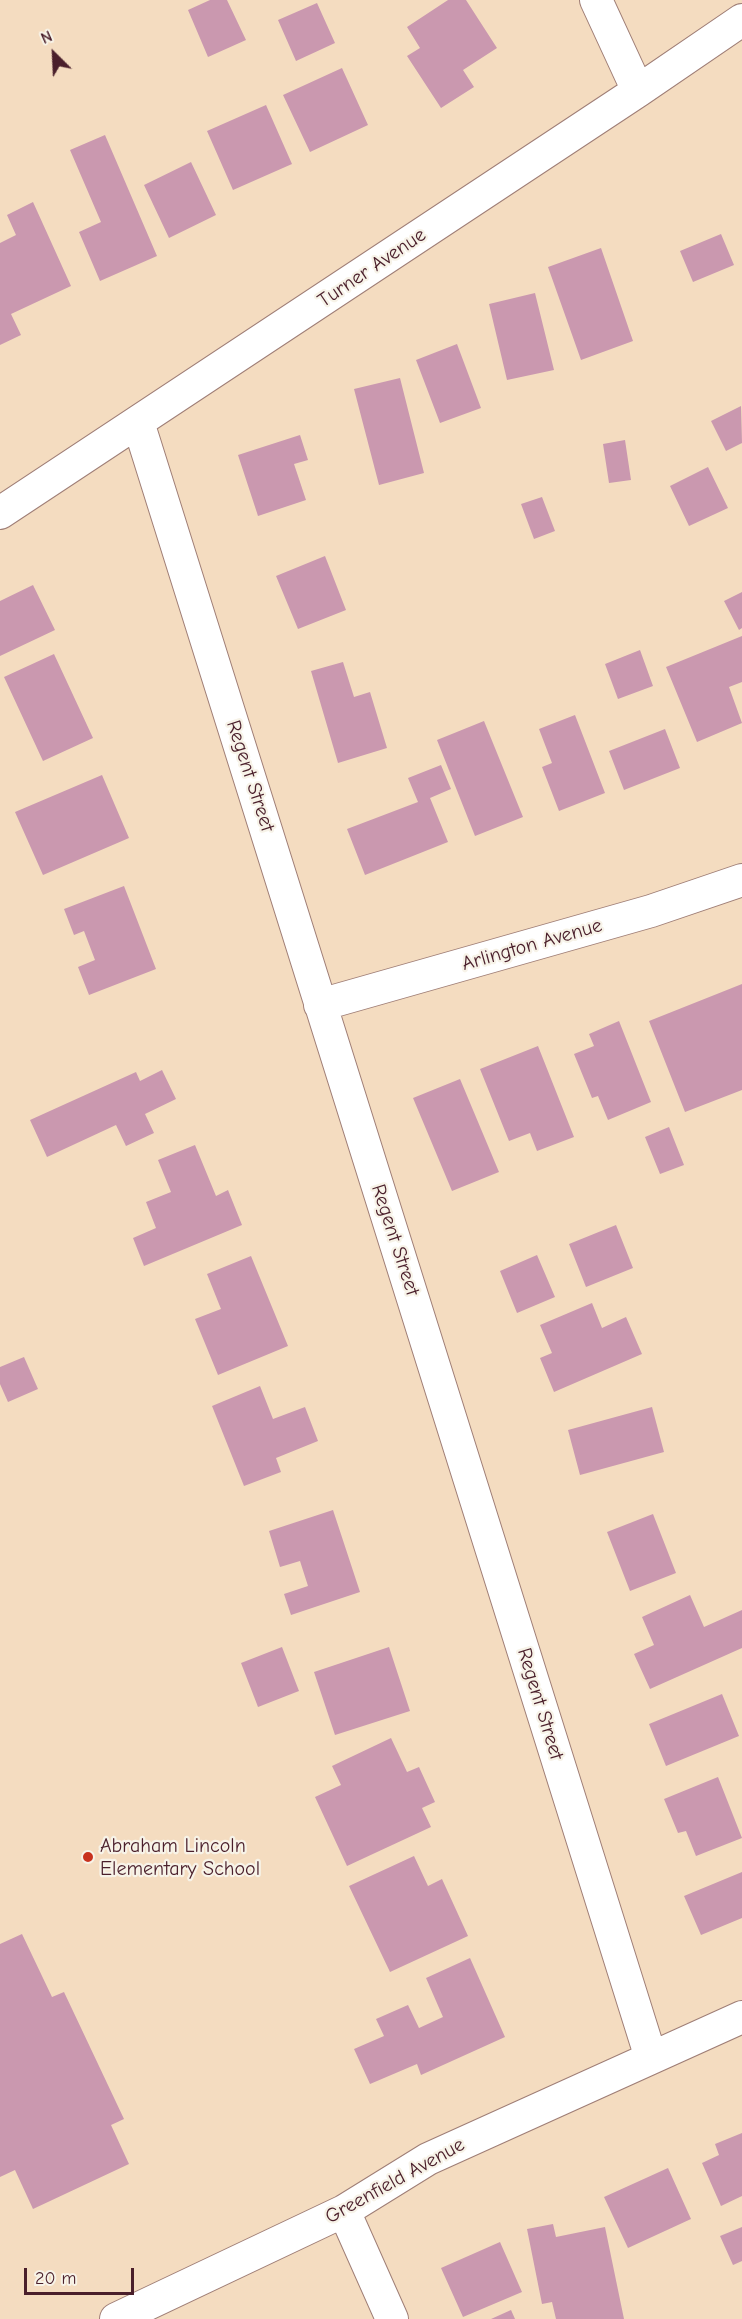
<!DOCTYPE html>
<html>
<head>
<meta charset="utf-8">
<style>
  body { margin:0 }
  #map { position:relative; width:742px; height:2319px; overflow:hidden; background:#f4dcc0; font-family:"Comic Neue",sans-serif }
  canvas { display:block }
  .north { position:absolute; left:24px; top:24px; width:60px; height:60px; -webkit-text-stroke:4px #f7f3e8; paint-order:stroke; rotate:336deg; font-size:16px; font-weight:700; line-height:24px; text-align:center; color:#4a1f2b }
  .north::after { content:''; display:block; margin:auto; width:21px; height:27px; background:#4a1f2b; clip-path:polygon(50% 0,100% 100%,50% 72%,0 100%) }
  .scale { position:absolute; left:24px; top:2268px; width:110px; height:27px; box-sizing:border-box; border:3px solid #4a1f2b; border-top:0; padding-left:8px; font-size:18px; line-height:21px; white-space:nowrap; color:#4a1f2b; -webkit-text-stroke:4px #f7f3e8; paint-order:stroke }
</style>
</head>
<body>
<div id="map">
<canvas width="742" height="2319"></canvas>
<div class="north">N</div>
<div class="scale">20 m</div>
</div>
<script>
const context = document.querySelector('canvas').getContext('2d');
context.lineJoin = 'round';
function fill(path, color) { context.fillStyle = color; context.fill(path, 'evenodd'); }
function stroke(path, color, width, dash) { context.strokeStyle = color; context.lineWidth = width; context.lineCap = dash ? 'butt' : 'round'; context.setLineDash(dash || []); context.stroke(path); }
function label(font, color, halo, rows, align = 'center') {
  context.font = font + ' "Comic Neue",sans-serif'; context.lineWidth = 4.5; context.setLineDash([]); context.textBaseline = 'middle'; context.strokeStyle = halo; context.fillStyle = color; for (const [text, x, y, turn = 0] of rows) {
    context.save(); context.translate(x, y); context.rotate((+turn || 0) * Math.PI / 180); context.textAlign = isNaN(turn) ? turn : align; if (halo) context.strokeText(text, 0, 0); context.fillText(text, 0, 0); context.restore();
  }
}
fill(new Path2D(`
  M210,0h17l19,40 -38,17 -20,-47z
  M448,0h18l31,48 -34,22 11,17 -33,21 -34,-52 13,-8 -13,-21z
  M317,3l18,40 -39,18 -18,-41z
  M342,68l26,57 -58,27 -27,-57z
  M266,105l26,59 -59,26 -26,-59z
  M105,135l52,121 -57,25 -21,-49 22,-10 -31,-72z
  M191,162l25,53 -47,23 -25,-53z
  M33,202l38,84 -60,28 10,21 -21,10v-102l16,-8 -9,-20z
  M721,234l13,31 -41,17 -13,-31z
  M601,248l32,93 -52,19 -33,-93z
  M535,293l19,77 -47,10 -18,-76z
  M457,344l24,64 -41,15 -24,-63z
  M400,378l24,95 -45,12 -25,-96z
  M741,406l1,37 -16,8 -15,-30z
  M300,435l8,25 -14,4 12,36 -48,16 -20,-61z
  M625,440l6,40 -22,3 -6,-39z
  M708,467l20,41 -39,18 -19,-40z
  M542,497l13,34 -21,8 -13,-35z
  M325,556l21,54 -48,19 -22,-53z
  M33,585l22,45 -55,26v-55z
  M742,592v36l-3,2 -15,-29z
  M742,636v46l-13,5 13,36 -45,19 -31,-75z
  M640,650l13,36 -35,13 -13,-35z
  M54,654l39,84 -50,23 -39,-84z
  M343,662l11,35 16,-5 17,56 -49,15 -27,-92z
  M575,715l30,78 -46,18 -17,-44 10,-4 -13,-34z
  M484,721l39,96 -48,19 -38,-96z
  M665,729l15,39 -56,22 -15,-39z
  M441,765l10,24 -21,9 18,44 -83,33 -18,-46 71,-27 -10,-24z
  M102,775l27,63 -86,37 -28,-63z
  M124,886l32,83 -67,26 -11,-28 17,-7 -11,-29 -10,4 -10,-26z
  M742,984v106l-57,22 -36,-91z
  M619,1021l32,81 -43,18 -10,-24 -6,2 -18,-44 20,-8 -5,-12z
  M538,1046l36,91 -37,14 -7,-18 -21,8 -29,-72z
  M162,1070l14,29 -31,15 9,19 -28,13 -10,-21 -69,32 -17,-37 106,-48 4,9z
  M460,1079l39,93 -47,19 -39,-93z
  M669,1127l15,38 -24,9 -15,-37z
  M195,1145l21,51 12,-6 14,35 -98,41 -11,-28 23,-10 -10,-26 25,-10 -13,-32z
  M616,1225l17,43 -47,19 -17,-43z
  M537,1255l18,42 -38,16 -17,-42z
  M251,1256l37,90 -70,29 -23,-56 26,-10 -14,-35z
  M592,1303l10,25 24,-11 16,37 -88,38 -14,-34 12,-5 -12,-28z
  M24,1357l14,32 -30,13 -8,-18v-17z
  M260,1386l13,33 32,-12 13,34 -42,17 5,14 -37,14 -32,-80z
  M652,1407l12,45 -84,23 -12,-45z
  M333,1510l27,82 -69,23 -7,-21 24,-8 -8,-25 -20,6 -11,-36z
  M653,1514l23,59 -46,18 -23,-59z
  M690,1595l14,32 38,-17v38l-92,41 -16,-35 20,-9 -12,-28z
  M282,1647l17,44 -41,16 -17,-44z
  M389,1647l21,64 -75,24 -21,-63z
  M722,1694l17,42 -73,30 -17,-42z
  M391,1738l16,34 12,-5 16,35 -13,6 9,19 -84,39 -32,-69 26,-12 -9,-19z
  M718,1777l24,61 -46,18 -10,-25 -8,2 -14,-34z
  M414,1856l14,30 14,-7 26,57 -78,36 -41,-86z
  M742,1872v46l-41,17 -17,-39z
  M22,1934l30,63 12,-5 60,127 -13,6 18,39 -96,45 -18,-39 -15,7v-233z
  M470,1958l35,79 -84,38 -4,-11 -47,20 -16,-35 30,-13 -8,-17 32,-14 11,23 24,-11 -17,-39z
  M742,2133v63l-21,10 -19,-43 17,-8 -4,-11z
  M668,2168l23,51 -63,29 -24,-51z
  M553,2224l3,13 49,-10 19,92h-68l-4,-17 -10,2 -15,-75z
  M742,2227v34l-9,4 -13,-29z
  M500,2242l22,50 -59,25 -22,-49z
  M511,2310l4,9h-24z`), '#ca98af');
const street = new Path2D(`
  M596,0l42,91
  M138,422l513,1636
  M0,513l638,-422 104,-71
  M320,1005l331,-94 91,-31
  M344,2211l48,108
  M116,2319l228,-108 84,-52 314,-142`);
stroke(street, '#9f7e76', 34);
stroke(street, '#fff', 32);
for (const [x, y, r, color] of [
  [88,1857,6,"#c8321e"]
]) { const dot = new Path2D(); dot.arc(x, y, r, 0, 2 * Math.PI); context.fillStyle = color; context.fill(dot); stroke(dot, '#f7f3e8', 2); }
label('20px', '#4a1f2b', '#f7f3e8', [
  ["Turner Avenue",372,268,-34],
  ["Regent Street",250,776,72],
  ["Arlington Avenue",532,945,-16],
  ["Regent Street",395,1240,72],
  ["Regent Street",540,1704,73],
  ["Greenfield Avenue",395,2181,-29]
]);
label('20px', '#4a1f2b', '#f7f3e8', [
  ["Abraham Lincoln",100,1846],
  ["Elementary School",100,1869]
], 'left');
</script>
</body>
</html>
